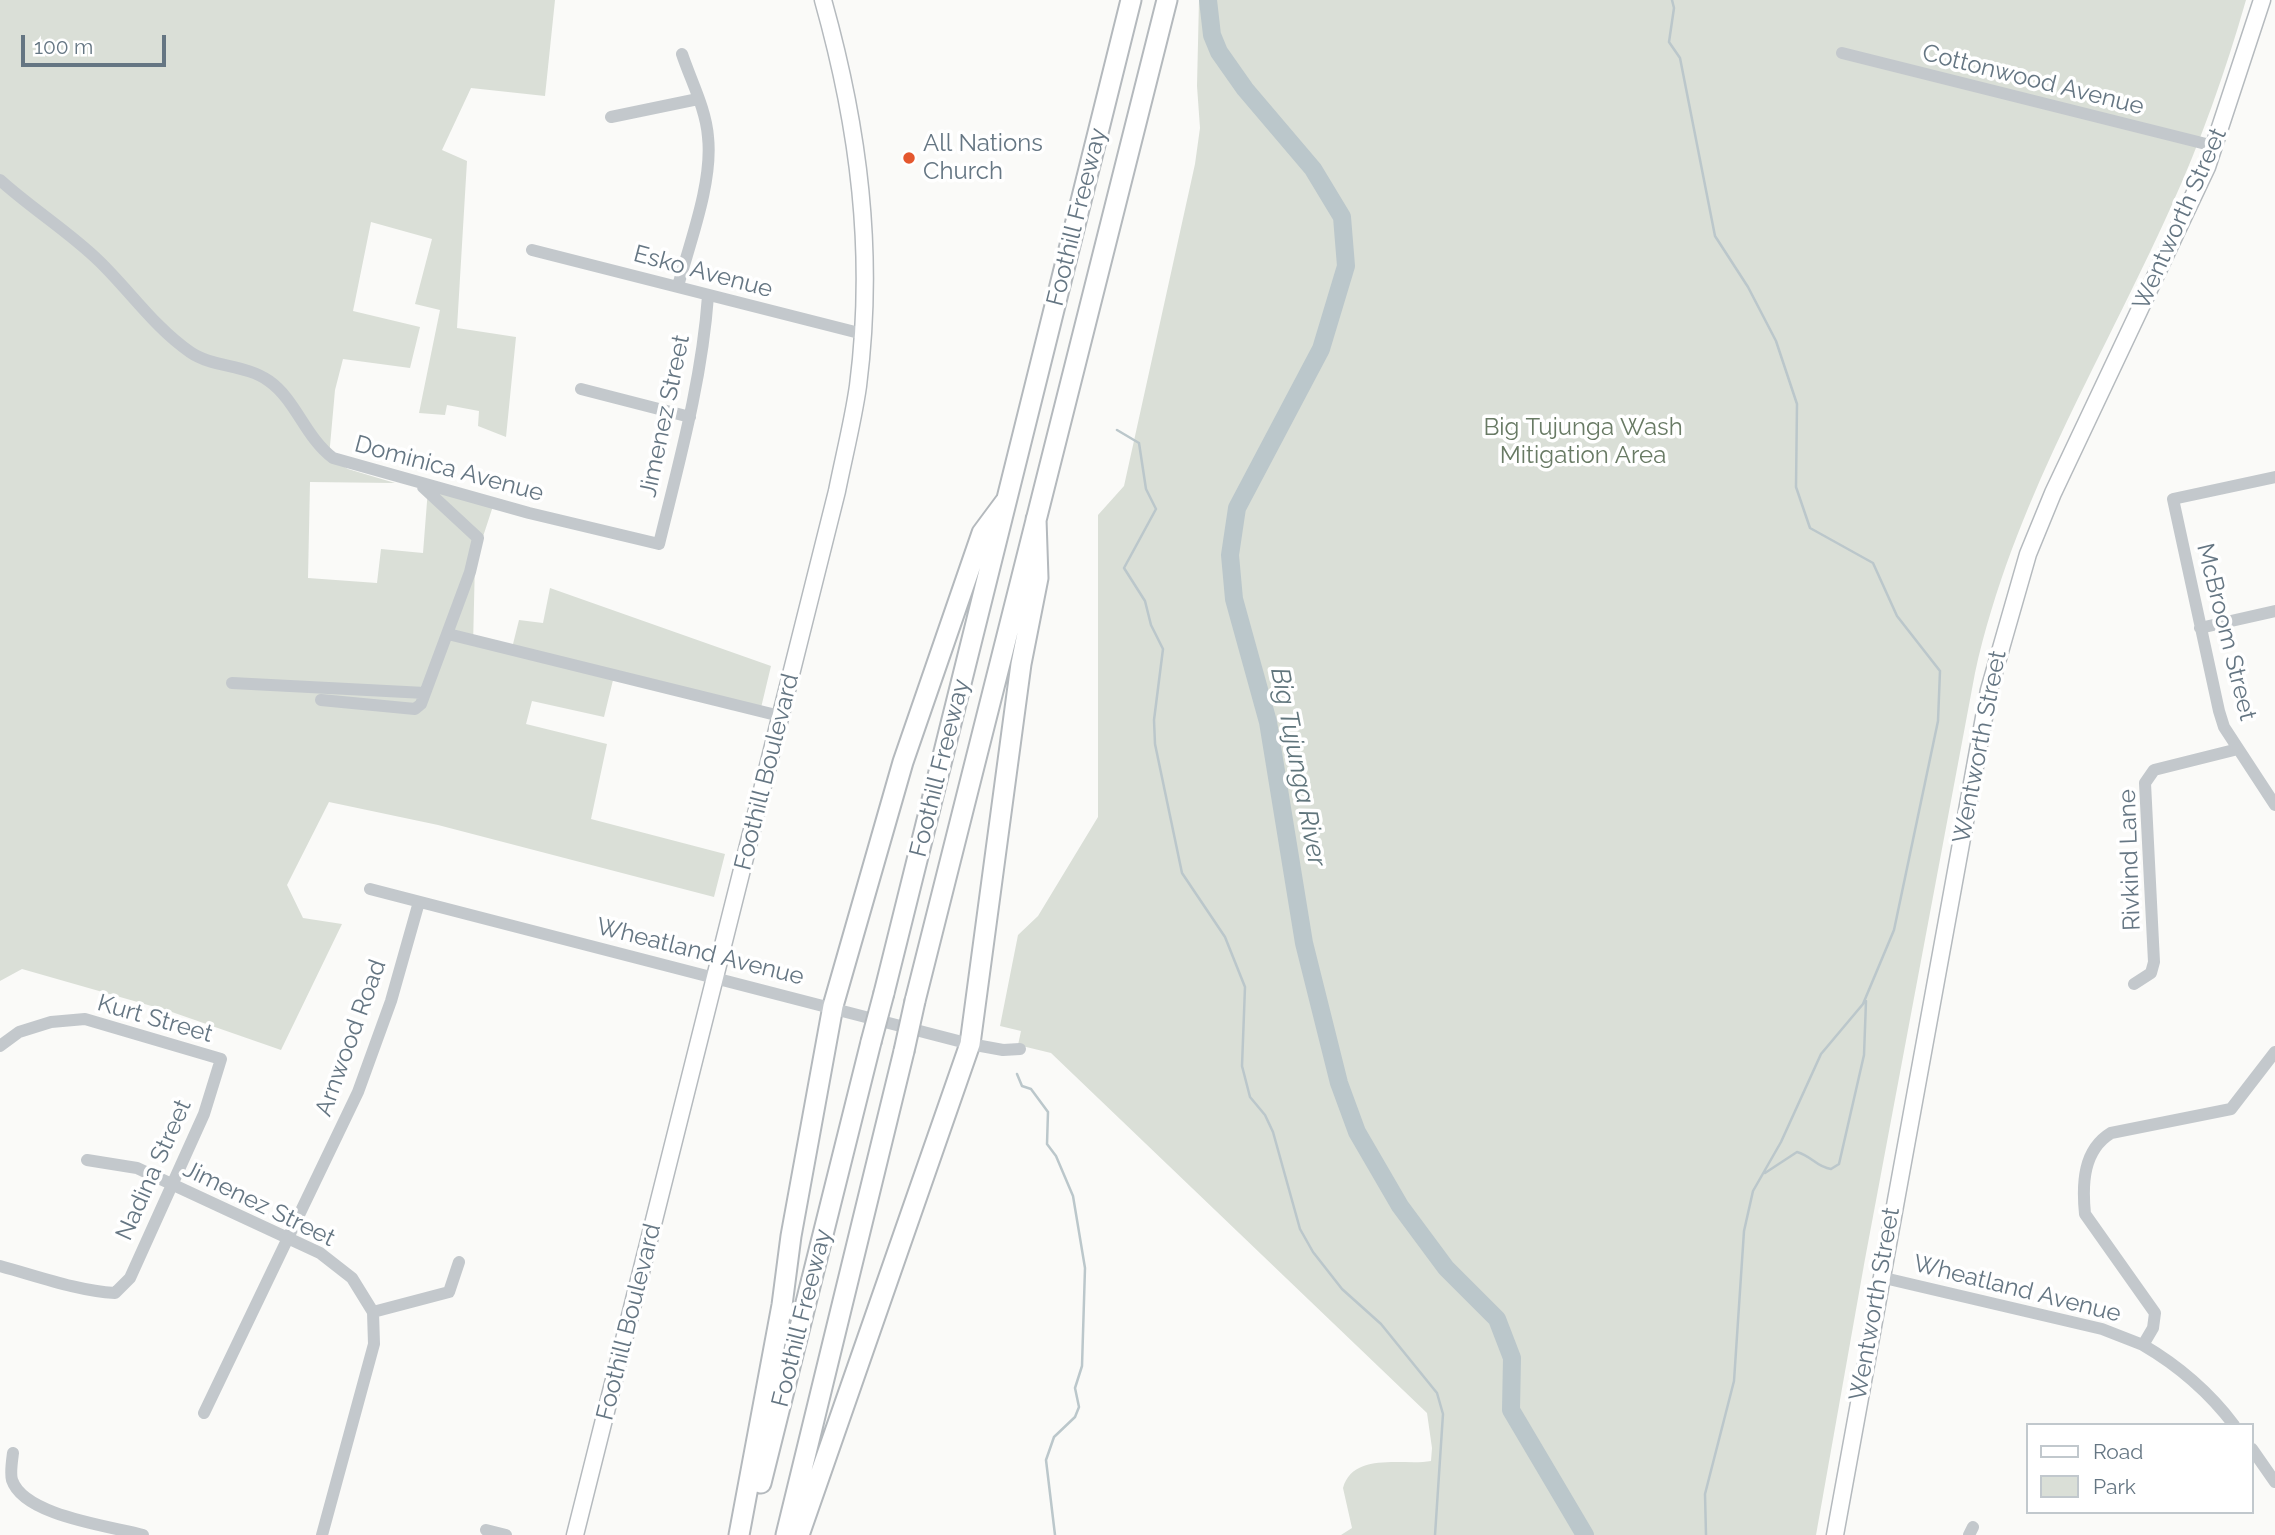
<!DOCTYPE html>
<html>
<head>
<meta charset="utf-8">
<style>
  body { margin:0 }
  #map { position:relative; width:2275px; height:1535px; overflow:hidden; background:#fafaf8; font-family:Raleway,sans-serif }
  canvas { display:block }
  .legend { position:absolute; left:2026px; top:1423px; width:228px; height:91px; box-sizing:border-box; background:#fff; border:2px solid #c1c8cd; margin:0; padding:9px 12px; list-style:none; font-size:21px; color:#657683 }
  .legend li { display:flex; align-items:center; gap:14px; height:35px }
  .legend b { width:35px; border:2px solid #c1c8cd }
  .scale { position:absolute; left:21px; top:35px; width:145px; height:32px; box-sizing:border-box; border:4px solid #657683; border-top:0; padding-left:9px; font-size:21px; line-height:24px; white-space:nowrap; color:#657683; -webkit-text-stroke:5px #fff; paint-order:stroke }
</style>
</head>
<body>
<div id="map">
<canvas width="2275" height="1535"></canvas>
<ul class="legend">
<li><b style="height:9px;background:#fff"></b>Road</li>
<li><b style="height:19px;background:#dadfd7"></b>Park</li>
</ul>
<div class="scale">100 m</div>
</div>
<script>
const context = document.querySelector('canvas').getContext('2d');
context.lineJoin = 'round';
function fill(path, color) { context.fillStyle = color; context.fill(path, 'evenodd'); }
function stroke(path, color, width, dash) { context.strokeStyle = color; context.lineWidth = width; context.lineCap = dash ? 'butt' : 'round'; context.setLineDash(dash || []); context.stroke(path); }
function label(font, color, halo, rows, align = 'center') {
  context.font = font + ' Raleway,sans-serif'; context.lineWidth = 7; context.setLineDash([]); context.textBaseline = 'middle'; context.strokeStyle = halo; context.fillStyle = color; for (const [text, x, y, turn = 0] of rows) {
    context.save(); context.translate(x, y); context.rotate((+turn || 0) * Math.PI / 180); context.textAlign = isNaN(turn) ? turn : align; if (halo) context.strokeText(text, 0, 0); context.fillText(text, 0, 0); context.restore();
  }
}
fill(new Path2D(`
  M0,0h555l-10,96 -74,-8 -29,62 25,11 -10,167 59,9 -10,100 -28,-11 1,-15 -32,-6 -2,10 -26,-2 21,-103 -25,-6 17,-65 -61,-17 -18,89 67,16 -10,41 -67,-9 -8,31 -6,67 19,12 47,14 -85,-1 -2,96 69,5 4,-34 42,4 5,-64 66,14 -19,58 -2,85 39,2 7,-28 24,3 7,-35 221,78 -11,46 -146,-36 -10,41 -72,-16 -6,23 81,20 -16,75 134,35 -11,43 -276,-72 -109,-23 -42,83 16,33 39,6 -61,126 -112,-39 -147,-42 -22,12z
  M1199,0h1047c-21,73 -45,141 -76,209 -71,157 -157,294 -195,464l-110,586 -49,276h-475l11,-7 -9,-40c10,-37 62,-22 88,-27l1,-13 -5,-35 -376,-360 -33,-8 3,-14 -21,-5 18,-91 20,-19 60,-99v-302l26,-29 71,-322 5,-36 -3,-42z`), '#dadfd7');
stroke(new Path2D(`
  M1672,0l2,8 -5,34 11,16 35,178 33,51 28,54 21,63 -1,83 14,41 63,35 24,53 43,55 -2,50 -44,209 -31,74 -42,50 -40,88 -28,49 -9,40 -10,150 -29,113 1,41
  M1117,430l22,13 7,46 10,20 -32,59 21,33 6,24 12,24 -9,71 1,24 27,129 43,64 20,50 -3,79 8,31 15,18 8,17 27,97 13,23 29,37 39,35 56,69 6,21 -8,121
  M1017,1074l5,12 9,3 17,23 -1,32 9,12 17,40 12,72 -3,98 -7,22 4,19 -4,10 -21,20 -8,23 9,75
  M1765,1173l32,-21c15,4 19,15 34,17l8,-5 25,-109 2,-54`), '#bbc7cb', 2.5);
stroke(new Path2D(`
  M1208,0l4,35 7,17 26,37 68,80 29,48 4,49 -25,83 -84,159 -7,47 4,44 34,123 36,221 35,140 18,49 43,74 46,62 51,51 15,39 -1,52 74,125`), '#bbc7cb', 18);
const major = new Path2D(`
  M575,1535l262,-1044c7,-35 16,-70 21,-105 17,-133 1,-258 -35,-386
  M1835,1535l154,-845 39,-136 25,-61 154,-326 55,-167`);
const highway = new Path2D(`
  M884,993l247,-993
  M915,1001l252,-1001
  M761,1483l110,-441
  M739,1535l43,-230 9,-69 42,-230 70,-244 79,-229 23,-31
  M786,1535l118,-484
  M799,1535l171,-491 51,-380 17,-86 -2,-59`);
stroke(major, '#b5babe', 19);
stroke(highway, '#b4b9bd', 23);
stroke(new Path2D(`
  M1842,53l372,93
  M611,117l87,-18
  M0,180c32,29 68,51 99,81 30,29 56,67 91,91 23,16 55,12 79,29 27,19 36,56 64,77l196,55 130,31c20,-82 43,-164 49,-248
  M532,250l331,84
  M678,286c12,-44 35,-104 30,-149 -2,-28 -17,-56 -26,-83
  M581,389l109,28
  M2275,477l-102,22 46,212 5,16 51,78
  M2200,628l75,-17
  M448,634l332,82
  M232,683l193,10
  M321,700l94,9 6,-5 49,-132 8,-34 -55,-51
  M370,889l600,155 33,6 17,-1
  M2134,984l17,-11 3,-11 -9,-179 9,-13 84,-21
  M0,1046l19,-14 32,-10 34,-3 136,40 -17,55 -74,164 -15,15c-37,-2 -78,-17 -115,-27
  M87,1160l50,8 183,85 32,25 21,34 1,32 -52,191
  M1880,1277l222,52 41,16
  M373,1312l76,-20 10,-30
  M204,1413l154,-321 33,-91 28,-99
  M2234,1425c-25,-33 -55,-59 -91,-80l10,-17 2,-15 -70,-99c-3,-30 -2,-64 26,-81l120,-24 44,-57
  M2252,1449l23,33
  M13,1453c-1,8 -3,20 -1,27 12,36 98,46 131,55
  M486,1530l20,5
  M1969,1535l4,-8`), '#c3c8cc', 12);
stroke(major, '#fff', 16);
stroke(highway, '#fff', 19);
const highwayBridge = new Path2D(`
  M871,1042l13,-49
  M904,1051l11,-50`);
stroke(highwayBridge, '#b4b9bd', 23, []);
stroke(highwayBridge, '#fff', 19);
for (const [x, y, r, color] of [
  [909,158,7,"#e4572e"]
]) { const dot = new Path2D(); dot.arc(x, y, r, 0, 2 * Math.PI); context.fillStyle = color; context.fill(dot); stroke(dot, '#fff', 2.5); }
label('24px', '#657683', '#fff', [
  ["Cottonwood Avenue",2033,80,14],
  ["Foothill Freeway",1077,217,-76],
  ["Wentworth Street",2180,219,-66],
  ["Esko Avenue",703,272,15],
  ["Jimenez Street",665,416,-78],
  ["Dominica Avenue",449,469,15],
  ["McBroom Street",2226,632,76],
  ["Wentworth Street",1980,747,-79],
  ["Foothill Freeway",940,768,-76],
  ["Foothill Boulevard",767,772,-76],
  ["Rivkind Lane",2130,860,-92],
  ["Wheatland Avenue",700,952,14],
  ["Kurt Street",155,1019,16],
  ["Arnwood Road",351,1038,-70],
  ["Nadina Street",154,1170,-66],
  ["Jimenez Street",259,1204,26],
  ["Wheatland Avenue",2017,1289,14],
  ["Wentworth Street",1875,1304,-80],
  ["Foothill Freeway",802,1318,-76],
  ["Foothill Boulevard",629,1322,-76]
]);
label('24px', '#657683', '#fff', [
  ["All Nations",923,144],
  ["Church",923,172]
], 'left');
label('24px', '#687a64', '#fff', [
  ["Big Tujunga Wash",1583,428],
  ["Mitigation Area",1583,456]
]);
label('italic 26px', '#60757c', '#fff', [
  ["Big Tujunga River",1298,767,79]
]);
</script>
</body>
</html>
